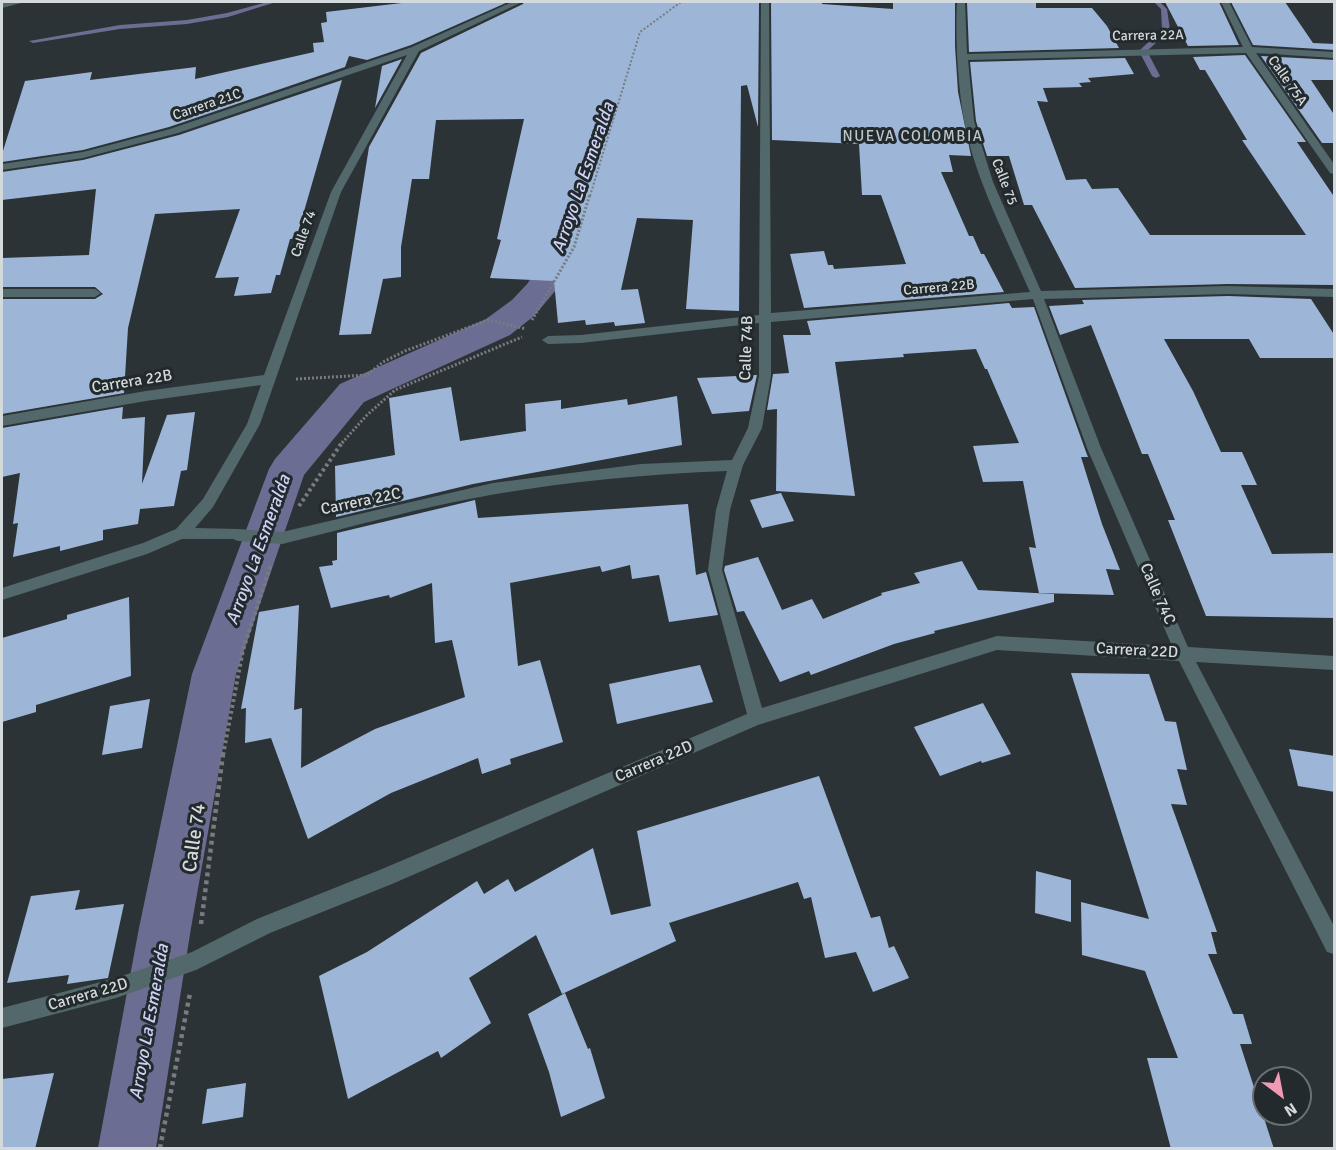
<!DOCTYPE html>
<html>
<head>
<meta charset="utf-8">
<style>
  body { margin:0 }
  #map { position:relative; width:1336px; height:1150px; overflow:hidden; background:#2c3337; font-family:Signika,sans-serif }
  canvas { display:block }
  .frame { position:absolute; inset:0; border:3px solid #d4d9db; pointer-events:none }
  .north { position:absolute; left:1252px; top:1066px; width:60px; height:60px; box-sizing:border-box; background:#222a2d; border:2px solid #697073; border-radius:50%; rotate:148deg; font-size:16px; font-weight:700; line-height:24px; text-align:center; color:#d4d9db }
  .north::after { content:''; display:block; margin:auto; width:21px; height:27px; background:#f09ab5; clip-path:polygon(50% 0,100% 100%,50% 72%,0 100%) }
</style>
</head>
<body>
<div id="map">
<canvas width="1336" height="1150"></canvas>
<div class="frame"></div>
<div class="north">N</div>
</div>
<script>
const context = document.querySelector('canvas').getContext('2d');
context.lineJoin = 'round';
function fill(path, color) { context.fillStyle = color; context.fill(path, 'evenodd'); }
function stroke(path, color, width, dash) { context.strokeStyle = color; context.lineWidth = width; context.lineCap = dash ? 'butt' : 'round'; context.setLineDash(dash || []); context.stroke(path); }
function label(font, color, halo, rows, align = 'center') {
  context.font = font + ' Signika,sans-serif'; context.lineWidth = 6; context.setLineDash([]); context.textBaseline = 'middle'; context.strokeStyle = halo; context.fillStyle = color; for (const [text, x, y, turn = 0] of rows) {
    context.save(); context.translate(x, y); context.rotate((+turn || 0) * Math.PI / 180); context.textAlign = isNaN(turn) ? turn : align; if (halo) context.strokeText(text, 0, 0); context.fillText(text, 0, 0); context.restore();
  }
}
fill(new Path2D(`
  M267,2h9l-48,15 -41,7 -67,5 -87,14 -4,-2 91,-16 67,-5 40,-7z
  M1154,2h6l7,7 3,21 -23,21 13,25 -4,2 -4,-2 -13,-25 23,-22 -1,-20z`), '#6b6e92');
fill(new Path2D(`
  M569,222l11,2 4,7 -16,37 -12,22 -22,26 -24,19 -146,67 -60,73 -68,199 -45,254 -35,220h-58l41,-220 53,-254 77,-205 6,-10 65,-75 146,-65 26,-19 16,-17 30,-59z`), '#6b6e92');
fill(new Path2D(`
  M410,2h98l-97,43 -44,15 -18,-4 -4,11 -176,60 -86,23 -81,12v-8l23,-73 67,-9 -2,8 106,-13 -1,12 119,-27 -1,-9 11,-1 -3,-19 6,-1 -1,-10z
  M524,2h235l-1,125 -11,-42 -6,1 -2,225 -53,-2 7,-89 -56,-2 -16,72 17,-1 7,34 -30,3 -1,-4 -28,3 -1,-5 -27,3 -4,-42 -64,-3 11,-38 -4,-1 27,-120 -88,1 -7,59h-17l-11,68v30l-18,2 -12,55 -32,1 30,-188 52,-94 102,-49z
  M771,2h51v2l71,5v-7h62v44l3,46 13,64 -22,-1 4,17h-12l28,64h4l8,18h3l20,38 -200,16 -14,-54 34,-3 4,14h5l1,4 72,-5 -25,-69h-19l-3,-51 -87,-4z
  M967,2h69v6h56l15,18 12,22 -150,4z
  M1165,2h54l20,43 -51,1z
  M1231,2h54l28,41 22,1v6l-82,-5z
  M1245,55l61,87h-9l38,56v87l-107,-1 -153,4 -43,-83h-8l-15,-49h-22l-11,-35 -6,-59 155,-4 9,16 -46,4 3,4 -12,1 3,4 -39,1 5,14 -11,-1 29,79 20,-1 6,10 26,-1 32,47h156l-64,-95h5l-42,-70h-5l-7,-13z
  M1261,56l74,4v20h-24l24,36v27h-13z
  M402,59l-27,49 7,-42z
  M342,80l-46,159h-6l-10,36h-4l-5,18 -37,3 5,-19 -24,1 25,-69 -85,5 -27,114 -4,65 -122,21v-115h93l8,-5 -8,-7h-93v-29l87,-3 7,-66 -94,11v-28l81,-12 96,-25z
  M1228,296l83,3 24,37v22h-75l-11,-19h-85l29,52 28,61h21l15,33h-16l31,69 63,-1v65l-129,-2 -38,-96h7l-27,-66h-6l-51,-129 -31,10 -11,-29 35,-2 -2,-4z
  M1009,303l3,5 22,-1 52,145 2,5h-7l21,67 18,46 -14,-1 8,26 -75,-2 -10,-46 7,1 -13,-67 -40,1 -10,-36 46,-3 -32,-74h-2l-9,-20 -73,5 1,3 -69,5 20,134 -79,-5 1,-82 -10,1 6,-36 16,-1 -6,-38h28l-4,-14z
  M757,375l-8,36 -37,3 -15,-36z
  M451,387l9,54 66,-10 -1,-27 36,-4v9l66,-10 1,6 49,-9 5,49 -209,39 -137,33 -1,-51 60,-11 -6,-57z
  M123,407l-1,12 23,-2 -3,67 25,-69 28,-3 -8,58 -6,1 -7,35 -34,3 -2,15 -35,6v10l-43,11v-5l-47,11 5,-34 -5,1 7,-51 -18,4v-49z
  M781,493l13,28 -32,7 -12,-28z
  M475,500l3,18 210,-14 8,71 10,-3 12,43 -49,7 -10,-47 -27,4 -2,-14 -28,7 -2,-6 -90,17 8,83 22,-6 23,82 -53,17 1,5 -29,10 -4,-16 -87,35 -83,46 -37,-101 -26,5 1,-35 -5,1 18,-97 40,-7 -5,105 8,-2 -1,60 74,-39 90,-32 -13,-57 -17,3 -3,-60 -42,15 -1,-3 -58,13 -12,-41 14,-2 -1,-4 5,-1v-27z
  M758,557l24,53 30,-11 11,20 59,-24 -1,-2 39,-10 -6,-10 48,-12 16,29 76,4v8l-120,29 1,2 -41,11 -83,31 -2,-4 -29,11 -36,-71 -7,1 -13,-42 1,-4z
  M129,597l2,79 -95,29v7l-34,10v-84l65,-19v-4z
  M700,665l13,37 -96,22 -8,-40z
  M1071,673l78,1 16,47 11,1 11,48 -10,-1 10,36 -16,-1 46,128h-6l6,22h-9l25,60h10l9,30h-12l34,105h-103l-24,-91h31l-33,-87 -63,-16 -1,-53 68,17z
  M150,699l-8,49 -40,7 8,-49z
  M983,703l28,51 -29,9 -1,-2 -41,15 -26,-49z
  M1289,749l46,7v36l-37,-6z
  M819,776l52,142 9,-2 9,32 5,-2 15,32 -36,14 -17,-40 -31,6 -14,-61 -7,2 -6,-17 -129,41 7,18 -114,53 -26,-59 -67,43 22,45 -50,35 -3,-7 -90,48 -29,-123 48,-24 110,-71 7,13 24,-15 7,13 78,-44 18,67 40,-9 -14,-75z
  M1036,871l35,9v42l-36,-9z
  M80,890l-5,20 49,-6 -16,74 -41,6 2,-9 -62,8 24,-87z
  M565,993l23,56 2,-1 15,50 -44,19 -12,-45 -21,-58z
  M54,1073l-19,76h-33v-70z
  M246,1083l-3,34 -41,7 5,-35z`), '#9db6d8');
stroke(new Path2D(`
  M590,196l50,-164 41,-30`), '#767c7f', 2, [2, 2]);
stroke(new Path2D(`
  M532,320l42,-73 16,-53
  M296,379l71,-4 16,-13 22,-11 83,-31 38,9
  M342,443l25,-28 28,-25 127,-53`), '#767c7f', 3, [2, 2]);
stroke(new Path2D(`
  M299,506l44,-65
  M223,755l20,-105 28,-86`), '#767c7f', 4, [3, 3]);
stroke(new Path2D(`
  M201,924l22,-170
  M160,1148l30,-155`), '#767c7f', 4.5, [4, 4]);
fill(new Path2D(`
  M238,529l44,3 5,2 2,4 -2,4 -5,2 -44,-3 -5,-2 -2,-4 2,-4z`), '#53686a');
fill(new Path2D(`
  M2,2h23l-23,6z
  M512,2h10l-103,49 -78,141 -81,232 -47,83 -18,21 43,1 5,2 2,4 -2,4h-61l-35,15 -145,46v-12l141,-45 33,-14 27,-30 44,-75 14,-39 -115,16 -144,25v-10l144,-25 118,-16 67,-183 76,-137 -229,78 -95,25 -81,12v-6l81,-12 87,-23 242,-82z
  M761,2h8l2,311 259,-21c-23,-53 -56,-115 -66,-172 -6,-35 -9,-82 -7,-118h8l2,52 276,-7 -22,-45h8l23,45 82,5v6l-78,-5 78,111v10l-4,-1 -84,-120 -278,7 6,61 19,61 48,109 187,-5 106,3v8l-106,-3 -184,5 57,149 87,199 146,9v14l-138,-8 138,264v28l-7,-2 -148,-291 -182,-11 -239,75 -366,159 -122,49 -74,37 -80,28 -114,30v-20l114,-30 76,-26 65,-33 125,-50 365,-155 -39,-144 8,-60 11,-39c-78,3 -154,10 -231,23 -71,12 -144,33 -214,50l-5,-2 -2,-4 2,-4 5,-2 211,-49 148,-19 91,-4 16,-32 11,-52v-53l-178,20 -33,1 -6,-4 6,-4 33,-1 178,-20zM1033,299l54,149 85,198 -175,-10 -235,72 -40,-138 8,-60 13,-45 19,-37 9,-52v-54z
  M2,289h93l6,4 -6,4h-93z`), '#53686a');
label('14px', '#d4d9db', '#222a2d', [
  ["Carrera 22A",1148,36,-1],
  ["Calle 75A",1287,81,55],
  ["Carrera 21C",207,105,-19],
  ["Calle 75",1004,182,69],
  ["Calle 74",304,234,-70],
  ["Carrera 22B",939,288,-5]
]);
context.letterSpacing = '1.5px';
label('15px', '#bdc6cb', '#222a2d', [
  ["NUEVA COLOMBIA",913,137]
]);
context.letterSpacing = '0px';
label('16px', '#d4d9db', '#222a2d', [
  ["Calle 74B",747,348,-88],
  ["Carrera 22B",132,382,-9],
  ["Carrera 22C",361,502,-12],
  ["Calle 74C",1157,594,66],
  ["Carrera 22D",1137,651,3],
  ["Carrera 22D",654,762,-23],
  ["Carrera 22D",88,995,-16]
]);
label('italic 18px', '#cfd2f7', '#222a2d', [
  ["Arroyo La Esmeralda",584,178,-71],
  ["Arroyo La Esmeralda",259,550,-70],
  ["Arroyo La Esmeralda",150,1022,-80]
]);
label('20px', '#d4d9db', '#222a2d', [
  ["Calle 74",195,838,-82]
]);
</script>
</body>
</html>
